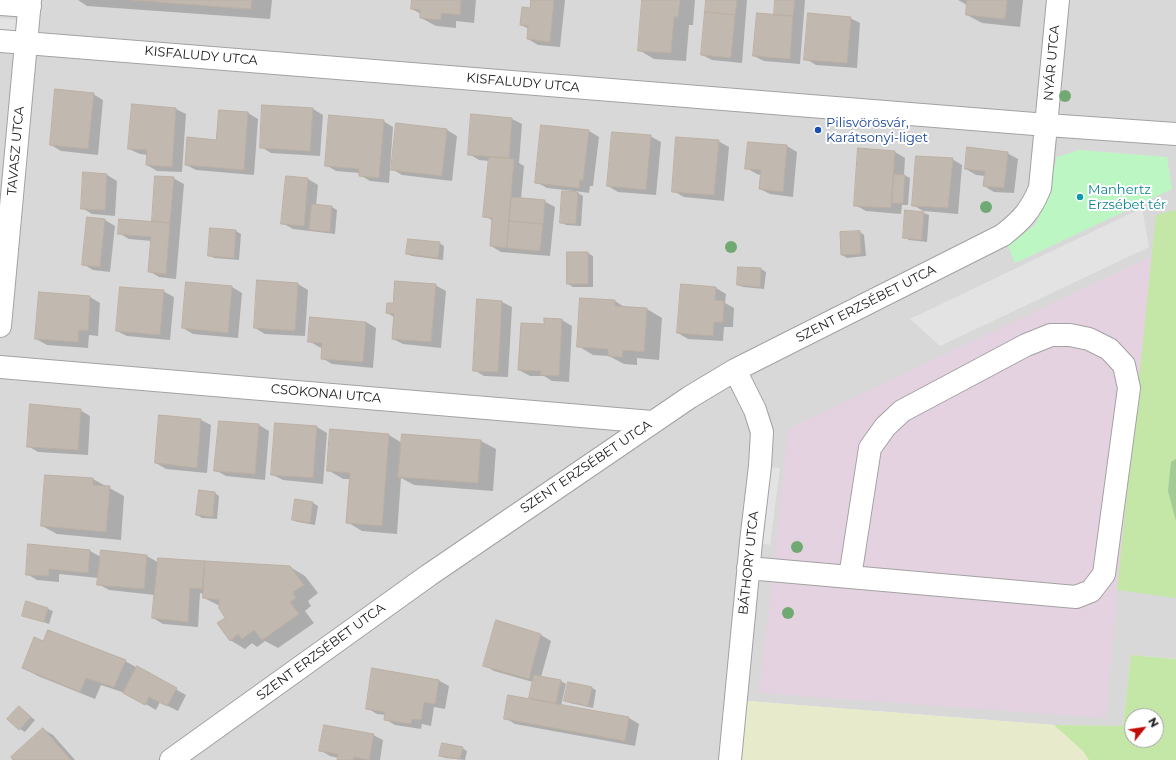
<!DOCTYPE html>
<html>
<head>
<meta charset="utf-8">
<style>
  body { margin:0 }
  #map { position:relative; width:1176px; height:760px; overflow:hidden; background:#ece9e0; font-family:Montserrat,sans-serif }
  canvas { display:block }
  .north { position:absolute; left:1124px; top:708px; width:40px; height:40px; box-sizing:border-box; background:#fff; border:1px solid #a4a4a4; border-radius:50%; rotate:60deg; font-size:11px; font-weight:700; line-height:16px; text-align:center; color:#1b1b1b }
  .north::after { content:''; display:block; margin:auto; width:14px; height:18px; background:#c10b05; clip-path:polygon(50% 0,100% 100%,50% 72%,0 100%) }
</style>
</head>
<body>
<div id="map">
<canvas width="1176" height="760"></canvas>
<div class="north">N</div>
</div>
<script>
const context = document.querySelector('canvas').getContext('2d');
context.lineJoin = 'round';
function fill(path, color) { context.fillStyle = color; context.fill(path, 'evenodd'); }
function stroke(path, color, width, dash) { context.strokeStyle = color; context.lineWidth = width; context.lineCap = dash ? 'butt' : 'round'; context.setLineDash(dash || []); context.stroke(path); }
function label(font, color, halo, rows, align = 'center') {
  context.font = font + ' Montserrat,sans-serif'; context.lineWidth = 4; context.setLineDash([]); context.textBaseline = 'middle'; context.strokeStyle = halo; context.fillStyle = color; for (const [text, x, y, turn = 0] of rows) {
    context.save(); context.translate(x, y); context.rotate((+turn || 0) * Math.PI / 180); context.textAlign = isNaN(turn) ? turn : align; if (halo) context.strokeText(text, 0, 0); context.fillText(text, 0, 0); context.restore();
  }
}
fill(new Path2D(`
  M0,0h1176v659l-45,-4 -8,71 -69,-1 -307,-24 -7,59h-740z`), '#d9d8d8');
fill(new Path2D(`
  M1152,256l-35,334 -11,128 -347,-25 15,-123 14,-141z`), '#e5d2e1');
fill(new Path2D(`
  M746,701l308,24 29,26 6,9h-349z`), '#e8ebcb');
fill(new Path2D(`
  M1176,210v388l-59,-8 39,-375z
  M1131,655l45,4v101h-87l-6,-9 -29,-26 69,1zM1132,716h24v24h-24z`), '#c4e6a6');
fill(new Path2D(`
  M1176,459v62l-8,-30 3,-29z`), '#a4cb96');
fill(new Path2D(`
  M1079,150l88,7 5,32 -157,74 -7,-17 27,-21 9,-19 13,-49z`), '#bcf7c3');
fill(new Path2D(`
  M0,18l18,2 -3,22 -15,-1z
  M1142,208l7,39 -209,99 -30,-27z
  M760,466l20,2 -10,77 -19,-3z`), '#e3e3e3');
fill(new Path2D(`
  M78,0h194l-2,19 -183,-13z
  M413,0h63l-2,23 -18,-2v7l-20,-2 -15,-8v-4l-9,-5z
  M532,0h33l-5,47 -22,-2 -10,-6 1,-10 -8,-4 10,-16z
  M643,0h52l-2,25h-4l-3,36 -32,-2 -15,-9z
  M707,0h40l-5,63 -30,-3 -10,-5z
  M776,0h29l-5,64 -36,-3 -10,-5 21,-40z
  M958,0h65l-3,27 -38,-4 -15,-8v-10z
  M850,18l10,5 -3,45 -41,-3 -10,-6z
  M93,94l10,6 -5,55 -37,-4 -10,-6z
  M132,106l44,3 10,5 -4,58 -25,-1 -10,-6 1,-10 -8,-1 -11,-5z
  M313,109l10,6 -3,41 -49,-3 -10,-6z
  M220,111l28,2 10,6 -4,56 -58,-5 -10,-5 31,-24z
  M512,119l10,5 -3,39 5,3 -3,33 23,2 11,6 -5,49 -49,-4 -10,-6 2,-25 -8,-5 4,-55 -10,-1 -10,-6z
  M383,121l10,6 -4,56 -19,-2 -10,-6v-2l-24,-2 -10,-6z
  M447,130l10,6 -5,45 -50,-6 -10,-6z
  M589,131l10,6 -6,49h-3l-1,7 -14,-2 8,5 -2,30 -15,-1 -5,-3 12,-31 -26,-3 -11,-6z
  M650,136l11,6 -5,53 -38,-3 -10,-6z
  M718,141l11,6 -5,54 -40,-4 -11,-6z
  M787,146l10,6 -4,45 -23,-3 -10,-5 1,-14 -4,-1 -11,-6z
  M859,149l36,3 10,6 -1,17 6,3 -2,27h-6l-1,9 -35,-3 -11,-6z
  M1007,153l11,6 -4,34 -20,-1 -10,-6 1,-10 -9,-1 -10,-6z
  M952,159l10,6 -4,49 -35,-3 -10,-6z
  M107,175l10,6 -2,35 -23,-2 -10,-6z
  M156,177l17,1 11,6 -8,95 -17,-2 -10,-6 3,-30 -23,-2 -10,-6 34,-11z
  M287,177l21,2 10,6 -2,20 16,2 5,3 -2,24 -42,-5 -11,-6z
  M924,213l5,2 -2,27 -18,-2 -5,-3z
  M105,220l10,6 -5,46 -17,-2 -10,-6z
  M211,229l25,2 5,3 -2,26 -25,-2 -5,-3z
  M860,232l4,3 2,21 -19,2 -5,-3z
  M439,243l5,3 -1,14 -31,-4 -5,-2z
  M588,253l5,3v31h-20l-5,-3z
  M761,269l5,3 -2,17 -21,-2 -5,-2z
  M298,284l10,6 -3,46 -40,-2 -10,-6z
  M435,285l11,6 -5,57 -38,-4 -10,-5 1,-22 -7,-4 7,-9z
  M232,287l10,6 -4,45 -45,-4 -10,-6z
  M716,288l10,6 -1,9 9,5 -1,19h-9l-1,14 -35,-2 -10,-6z
  M163,291l11,6 -4,43 -43,-4 -10,-5z
  M90,297l10,6 -2,33 -9,-1 -1,13 -41,-3 -11,-6z
  M478,300l24,2 10,5 -4,70 -24,-1 -10,-6z
  M615,301l11,7 21,1 15,9 -3,42 -22,-2v7l-13,-1 -15,-8 -16,-1 -15,-9z
  M545,319l17,1 10,6 -3,56 -17,-1 -8,-5h-14l-11,-6 26,-44z
  M366,322l10,6 -3,40 -41,-4 -10,-6v-10l-3,-1 -10,-6z
  M80,410l10,6 -2,39 -50,-3 -10,-6z
  M160,416l41,4 10,5 -4,48 -41,-4 -10,-6z
  M259,425l10,6 -4,49 -39,-4 -11,-6z
  M317,427l10,6 -4,51 -40,-4 -10,-5z
  M331,431l58,4 13,8 79,-2 15,8 -3,42 -79,-6 -13,-7 -4,56 -35,-3 -15,-9 3,-43h-7l-15,-9z
  M46,476l47,3 31,17 -3,44 -64,-6 -15,-8z
  M215,493l4,3 -2,23 -15,-1 -5,-3z
  M313,503l5,3 -3,19 -17,-3 -5,-2z
  M90,551l11,6v-5l46,4 12,7v-4l131,8 15,9 13,17 -10,8 3,5 -6,5 9,12 -36,25 -13,-7 -8,6 -5,-4 -7,6 -15,-9 -3,-22 -7,-12 -16,-8v-4l-4,-1 -2,34 -35,-3 -10,-6 2,-23 -46,-5 -11,-6 1,-6 -40,-4v8l-22,-2 -10,-6z
  M27,602l21,7 5,2 -4,13 -26,-9z
  M497,621l44,14 10,6 -10,36 20,4 5,3 -5,22 68,12 10,6 -4,22 -120,-22 -10,-6 29,-18 -4,-2 3,-16 -39,-11 -10,-6z
  M44,642l81,19 61,34 -8,16 -18,-9 -4,8 -28,-16 -27,-9 -6,14 -57,-23 -15,-8z
  M438,680l11,6 -4,23 -11,-2 -3,19 -9,-2 -1,5 -26,-4 -10,-6 1,-4 -9,-1 -10,-6z
  M592,688l4,2 -3,18 -23,-5 -5,-3z
  M19,707l16,13 -10,12 -5,-3z
  M43,729l10,6 22,25h-60z
  M373,735l10,5 -3,20h-42l1,-2 -9,-2 -10,-6z
  M462,748l5,3 -2,9 -20,-2 -4,-3z`), '#0003');
const building = new Path2D(`
  M133,0h119l-1,9z
  M412,0h49l-1,15 -19,-2v7l-21,-2v-8l-9,-1z
  M531,0h23l-4,42 -23,-3 1,-13 -8,-1 2,-18 8,1z
  M642,0h38l-2,17h-4l-3,36 -33,-2z
  M706,0h31l-2,15 -30,-3z
  M775,0h20l-2,16 -19,-1z
  M967,0h40l-2,19 -39,-4z
  M705,12l30,3 -4,43 -30,-3z
  M757,13l36,3 -3,43 -37,-3z
  M808,13l43,4 -4,46 -43,-3z
  M55,89l39,4 -6,56 -38,-4z
  M132,104l44,4 -4,59 -26,-2 1,-15 -19,-1z
  M262,105l51,3 -3,43 -50,-3z
  M219,110l29,2 -4,58 -59,-5 2,-28 29,3z
  M471,114l41,4 -3,40 -41,-3z
  M329,115l55,5 -5,58 -20,-2v-7l-34,-3z
  M396,123l51,6 -5,47 -51,-6z
  M541,125l48,5 -6,51 -3,-1 -1,8 -44,-5z
  M612,132l39,3 -5,55 -39,-4z
  M676,137l43,3 -5,55 -42,-3z
  M748,142l39,3 -4,47 -24,-3 2,-19 -16,-1z
  M967,147l41,5 -4,36 -21,-2 2,-15 -20,-2z
  M858,148l37,3 -4,57 -37,-2z
  M916,156l37,2 -5,50 -36,-2z
  M489,157l25,2 -7,89 -17,-2 2,-28 -9,-1z
  M83,172l24,2 -2,36 -24,-1z
  M894,174l11,1 -2,28h-11z
  M155,176l19,1 -4,46 -18,-2z
  M286,176l22,2 -4,48 -23,-2z
  M562,191l16,1 -2,32 -16,-1z
  M511,197l34,3 -2,24 -34,-3z
  M312,204l20,2 -2,26 -21,-2z
  M905,210l19,2 -2,28 -19,-2z
  M87,217l18,2 -5,48 -18,-2z
  M119,219l51,4 -4,51 -18,-2 3,-35 -33,-3z
  M509,221l34,3 -3,27 -33,-3z
  M210,228l26,2 -2,28 -26,-2z
  M860,231l1,23 -20,1 -1,-23z
  M408,239l32,3 -2,16 -32,-4z
  M567,252h21v32h-21z
  M738,267l23,1 -1,19 -23,-2z
  M257,280l41,3 -3,48 -41,-3z
  M395,281l41,3 -5,58 -39,-3 2,-25 -8,-1 1,-10h6z
  M186,282l46,4 -4,47 -46,-5z
  M681,284l35,3 -1,13 9,1 -1,21h-9l-1,14 -36,-3z
  M120,287l44,3 -4,45 -44,-4z
  M39,292l51,4 -2,35 -9,-1 -1,12 -43,-3z
  M580,298l35,2v6l32,2 -3,44 -21,-2 -1,7 -14,-1v-7l-31,-2z
  M477,299l25,2 -4,71 -25,-1z
  M310,317l56,5 -3,40 -42,-3 1,-16 -14,-1z
  M544,318l18,1 -3,57 -19,-1 1,-4 -23,-1 3,-47 23,1z
  M30,404l51,5 -3,41 -51,-3z
  M159,415l42,4 -4,49 -42,-5z
  M219,421l40,3 -4,50 -41,-3z
  M275,423l42,3 -4,52 -42,-3z
  M330,429l59,5 -7,92 -36,-3 4,-50 -23,-2z
  M402,434l79,6 -3,43 -80,-6z
  M45,475l48,3v7l17,1 -4,46 -65,-6z
  M199,490l16,2 -2,25 -17,-2z
  M295,499l18,3 -3,21 -18,-3z
  M28,544l62,6 -2,23 -39,-4v7l-23,-1z
  M101,550l46,5 -3,34 -47,-4z
  M158,558l47,3 -3,28 -12,-1 -2,34 -36,-4z
  M205,561l85,5 14,19 -11,7 3,6 -6,4 9,12 -37,26 -8,-10 -12,9 -4,-5 -8,7 -13,-18 8,-5 -6,-10v-8l-16,-2z
  M26,601l22,7 -4,14 -22,-6z
  M496,620l45,14 -12,45 -46,-13z
  M48,630l78,30 -12,27 -28,-9 -6,14 -58,-24 12,-31 9,4z
  M137,666l40,22 -10,18 -18,-9 -4,8 -22,-12z
  M372,668l67,12 -4,24 -11,-2 -3,18 -9,-1 -1,5 -27,-4 1,-8 -19,-3z
  M534,675l27,5 -5,23 -27,-5z
  M568,682l24,5 -4,19 -24,-5z
  M508,695l121,22 -4,24 -121,-22z
  M19,706l12,11 -12,13 -12,-11z
  M324,725l50,9 -5,26 -15,-3 -1,3h-16l1,-6 -19,-3z
  M43,728l28,32h-58l-2,-3z
  M442,743l21,4 -3,12 -21,-3z`);
fill(building, '#c1b8b0');
stroke(building, '#bdb0a3', 1);
const minor = new Path2D(`
  M0,4l30,2
  M0,41l1047,84 129,9
  M0,326l30,-326
  M0,367l652,55
  M748,568l328,29 15,-6 13,-17 25,-186 -5,-23 -15,-16 -20,-10 -19,-4h-19l-25,10 -124,66 -17,16 -15,21 -20,129
  M171,760l258,-185 261,-178 45,-27 268,-135c19,-15 28,-25 37,-47l18,-188
  M730,760l21,-218 9,-76 2,-34 -7,-22 -20,-40`);
stroke(minor, '#a2a2a2', 24);
stroke(minor, '#fff', 22);
context.fillStyle = '#71a973';
for (const [x, y] of [
  [1065,96],
  [986,207],
  [731,247],
  [797,547],
  [788,613]
]) { context.beginPath(); context.arc(x, y, 6, 0, 2 * Math.PI); context.fill(); }
for (const [x, y, r, color] of [
  [818,130,4,"#1a4fb4"],
  [1080,197,4,"#0f9aa8"]
]) { const dot = new Path2D(); dot.arc(x, y, r, 0, 2 * Math.PI); context.fillStyle = color; context.fill(dot); stroke(dot, '#fff', 1.5); }
label('13px', '#1b1b1b', '#fff', [
  ["KISFALUDY UTCA",201,56,5],
  ["NYÁR UTCA",1052,63,-85],
  ["KISFALUDY UTCA",523,83,5],
  ["TAVASZ UTCA",16,151,-85],
  ["SZENT ERZSÉBET UTCA",866,304,-27],
  ["CSOKONAI UTCA",326,394,5],
  ["SZENT ERZSÉBET UTCA",586,467,-34],
  ["BÁTHORY UTCA",749,563,-84],
  ["SZENT ERZSÉBET UTCA",321,652,-36]
]);
label('13px', '#164399', '#fff', [
  ["Pilisvörösvár,",826,123],
  ["Karátsonyi-liget",826,138]
], 'left');
label('13px', '#0d838f', '#fff', [
  ["Manhertz",1088,190],
  ["Erzsébet tér",1088,205]
], 'left');
</script>
</body>
</html>
